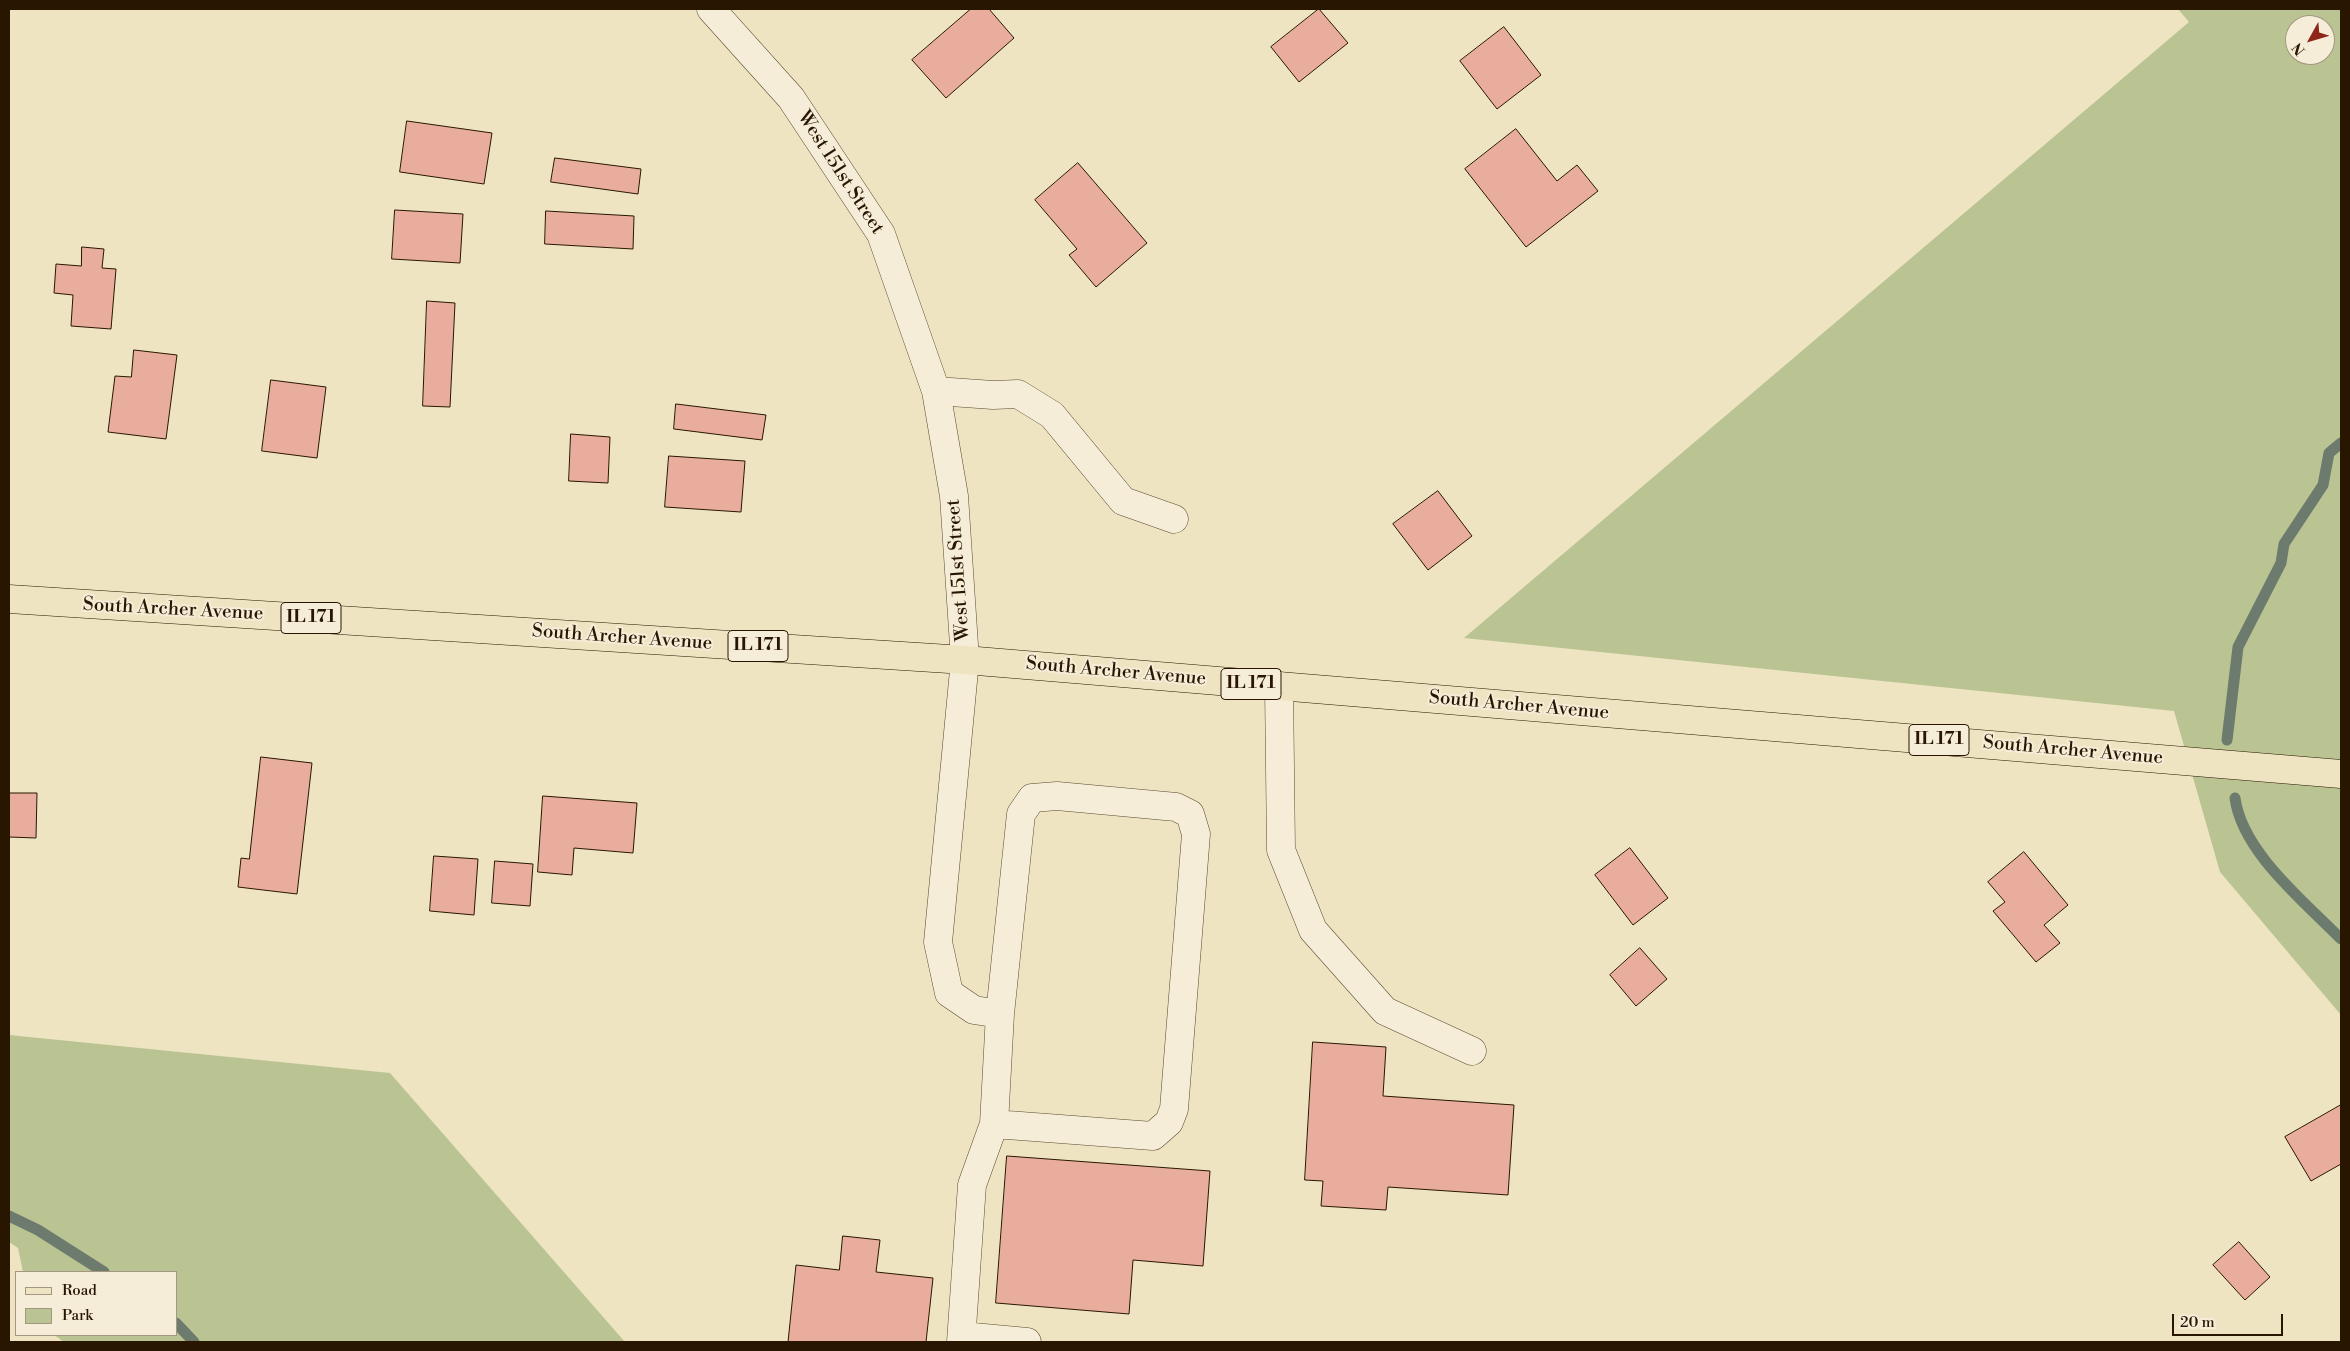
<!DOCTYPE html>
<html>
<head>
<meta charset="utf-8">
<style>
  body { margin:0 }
  #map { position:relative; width:2350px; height:1351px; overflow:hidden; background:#efe4c2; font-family:"Libre Bodoni",serif }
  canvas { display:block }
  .frame { position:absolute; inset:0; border:10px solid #281600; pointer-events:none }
  .legend { position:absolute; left:15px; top:1271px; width:162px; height:65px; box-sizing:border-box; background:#f5edd7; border:1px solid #a39781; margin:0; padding:6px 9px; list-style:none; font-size:15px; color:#281600 }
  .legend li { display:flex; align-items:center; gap:10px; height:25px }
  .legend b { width:25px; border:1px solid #a39781 }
  .north { position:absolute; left:2285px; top:15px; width:50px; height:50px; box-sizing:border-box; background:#f5edd7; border:1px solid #a39781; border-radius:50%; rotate:231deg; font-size:14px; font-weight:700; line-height:20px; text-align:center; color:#281600 }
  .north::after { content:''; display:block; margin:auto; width:18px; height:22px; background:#8f2418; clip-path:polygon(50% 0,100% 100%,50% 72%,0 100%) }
  .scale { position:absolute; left:2172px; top:1314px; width:111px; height:22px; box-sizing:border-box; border:2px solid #281600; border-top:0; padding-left:6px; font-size:15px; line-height:18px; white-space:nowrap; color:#281600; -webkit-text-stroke:4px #f5edd7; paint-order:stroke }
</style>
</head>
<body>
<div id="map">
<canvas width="2350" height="1351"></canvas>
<div class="frame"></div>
<ul class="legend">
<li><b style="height:6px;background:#efe4c2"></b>Road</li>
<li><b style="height:14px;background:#bac492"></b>Park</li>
</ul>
<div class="north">N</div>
<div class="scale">20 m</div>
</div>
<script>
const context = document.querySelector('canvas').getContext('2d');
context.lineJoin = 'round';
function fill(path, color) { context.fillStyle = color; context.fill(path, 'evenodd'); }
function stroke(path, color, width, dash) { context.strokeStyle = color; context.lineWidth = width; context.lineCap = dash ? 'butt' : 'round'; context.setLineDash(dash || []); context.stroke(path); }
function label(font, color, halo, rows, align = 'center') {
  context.font = font + ' "Libre Bodoni",serif'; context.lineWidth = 4; context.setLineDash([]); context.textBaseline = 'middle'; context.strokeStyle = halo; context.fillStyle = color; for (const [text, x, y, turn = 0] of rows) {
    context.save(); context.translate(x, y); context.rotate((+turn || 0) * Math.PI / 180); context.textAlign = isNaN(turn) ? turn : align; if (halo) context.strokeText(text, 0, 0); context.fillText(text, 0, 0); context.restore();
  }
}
fill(new Path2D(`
  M2178,9h163v1006l-121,-143 -46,-161 -710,-73 725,-616zM2295,25h30v30h-30z
  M9,1035l381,38 235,269h-561l-10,-7h122v-63h-153l-5,-24 -9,-6z`), '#bac492');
stroke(new Path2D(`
  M2227,740l11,-93 43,-84 3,-19 39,-59 6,-32 12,-10
  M2235,798c7,54 70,104 106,141
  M9,1216l29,14 66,42
  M176,1323l18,19`), '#6c7b6e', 11);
const building = new Path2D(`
  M971,9h18l25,29 -68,60 -34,-38z
  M1319,9l29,34 -49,39 -28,-35z
  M1504,27l37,48 -44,34 -37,-48z
  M407,121l85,12 -8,51 -84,-12z
  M1516,129l41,52 20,-16 21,26 -72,56 -61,-78z
  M555,158l86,11 -3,25 -87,-12z
  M1078,163l69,80 -51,44 -27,-32 8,-6 -42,-49z
  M395,210l68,4 -3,49 -68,-4z
  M546,211l88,5 -1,33 -88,-5z
  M82,247l22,2 -2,19 14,1 -5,60 -40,-3 2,-31 -19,-2 2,-29 25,2z
  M427,301l28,2 -5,104 -27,-1z
  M134,350l43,5 -11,84 -58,-7 7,-56 16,1z
  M271,380l55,7 -9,71 -55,-7z
  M676,404l90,11 -4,25 -88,-11z
  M571,434l39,3 -2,46 -39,-2z
  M669,456l76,5 -4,51 -76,-5z
  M1438,491l34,45 -44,34 -35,-46z
  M261,757l51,6 -15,131 -59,-7 3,-29 8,1z
  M9,793h28l-1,45 -27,-1z
  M543,796l94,7 -4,50 -59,-5 -2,27 -34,-3z
  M1630,848l38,50 -35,27 -38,-50z
  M2024,852l44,53 -24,20 16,18 -24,19 -43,-51 12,-9 -17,-20z
  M434,856l44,3 -4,56 -44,-4z
  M495,861l38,3 -3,42 -38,-3z
  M1640,948l27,31 -31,27 -26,-31z
  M1313,1042l73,5 -3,49 131,9 -6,90 -120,-8 -2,23 -65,-4 2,-25 -18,-1z
  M2341,1105v59l-30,17 -26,-44z
  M1007,1156l203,15 -7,95 -70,-6 -4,54 -133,-11z
  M843,1236l37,4 -4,32 57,6 -7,64h-138l8,-77 43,5z
  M2239,1242l31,35 -25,23 -32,-35z`);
fill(building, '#e9ad9e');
stroke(building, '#281600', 1);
const minor = new Path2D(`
  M711,9l80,89 90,136 55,157 18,105 11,164 -27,282 11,51 25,17 26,4
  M936,391l57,4 25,-1 34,21 71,86 51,18
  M1279,686l2,164 32,80 72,81 87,40
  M1057,796l119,11 14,7 6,20 -22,275 -5,13 -16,14 -159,-12 6,-110 21,-200 11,-16z
  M962,1336l65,6
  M961,1342l11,-157 22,-61`);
const major = new Path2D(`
  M9,599l956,61 1376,114`);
stroke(minor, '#5a4a30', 29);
stroke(major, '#281600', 29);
stroke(minor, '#f5edd7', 28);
stroke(major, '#efe4c2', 28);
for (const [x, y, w] of [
  [311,618,60],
  [758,646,60],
  [1251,684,60],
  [1939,740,60]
]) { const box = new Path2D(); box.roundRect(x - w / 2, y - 15.5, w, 31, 4); context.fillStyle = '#f5edd7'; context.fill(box); stroke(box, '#281600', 1); }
label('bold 18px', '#281600', null, [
  ["IL 171",311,618],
  ["IL 171",758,646],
  ["IL 171",1251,684],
  ["IL 171",1939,740]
]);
label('19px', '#281600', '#f5edd7', [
  ["West 151st Street",840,173,57],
  ["West 151st Street",959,570,-94],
  ["South Archer Avenue",173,610,3],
  ["South Archer Avenue",622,638,4],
  ["South Archer Avenue",1116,672,5],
  ["South Archer Avenue",1519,706,5],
  ["South Archer Avenue",2073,751,5]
]);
</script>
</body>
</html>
